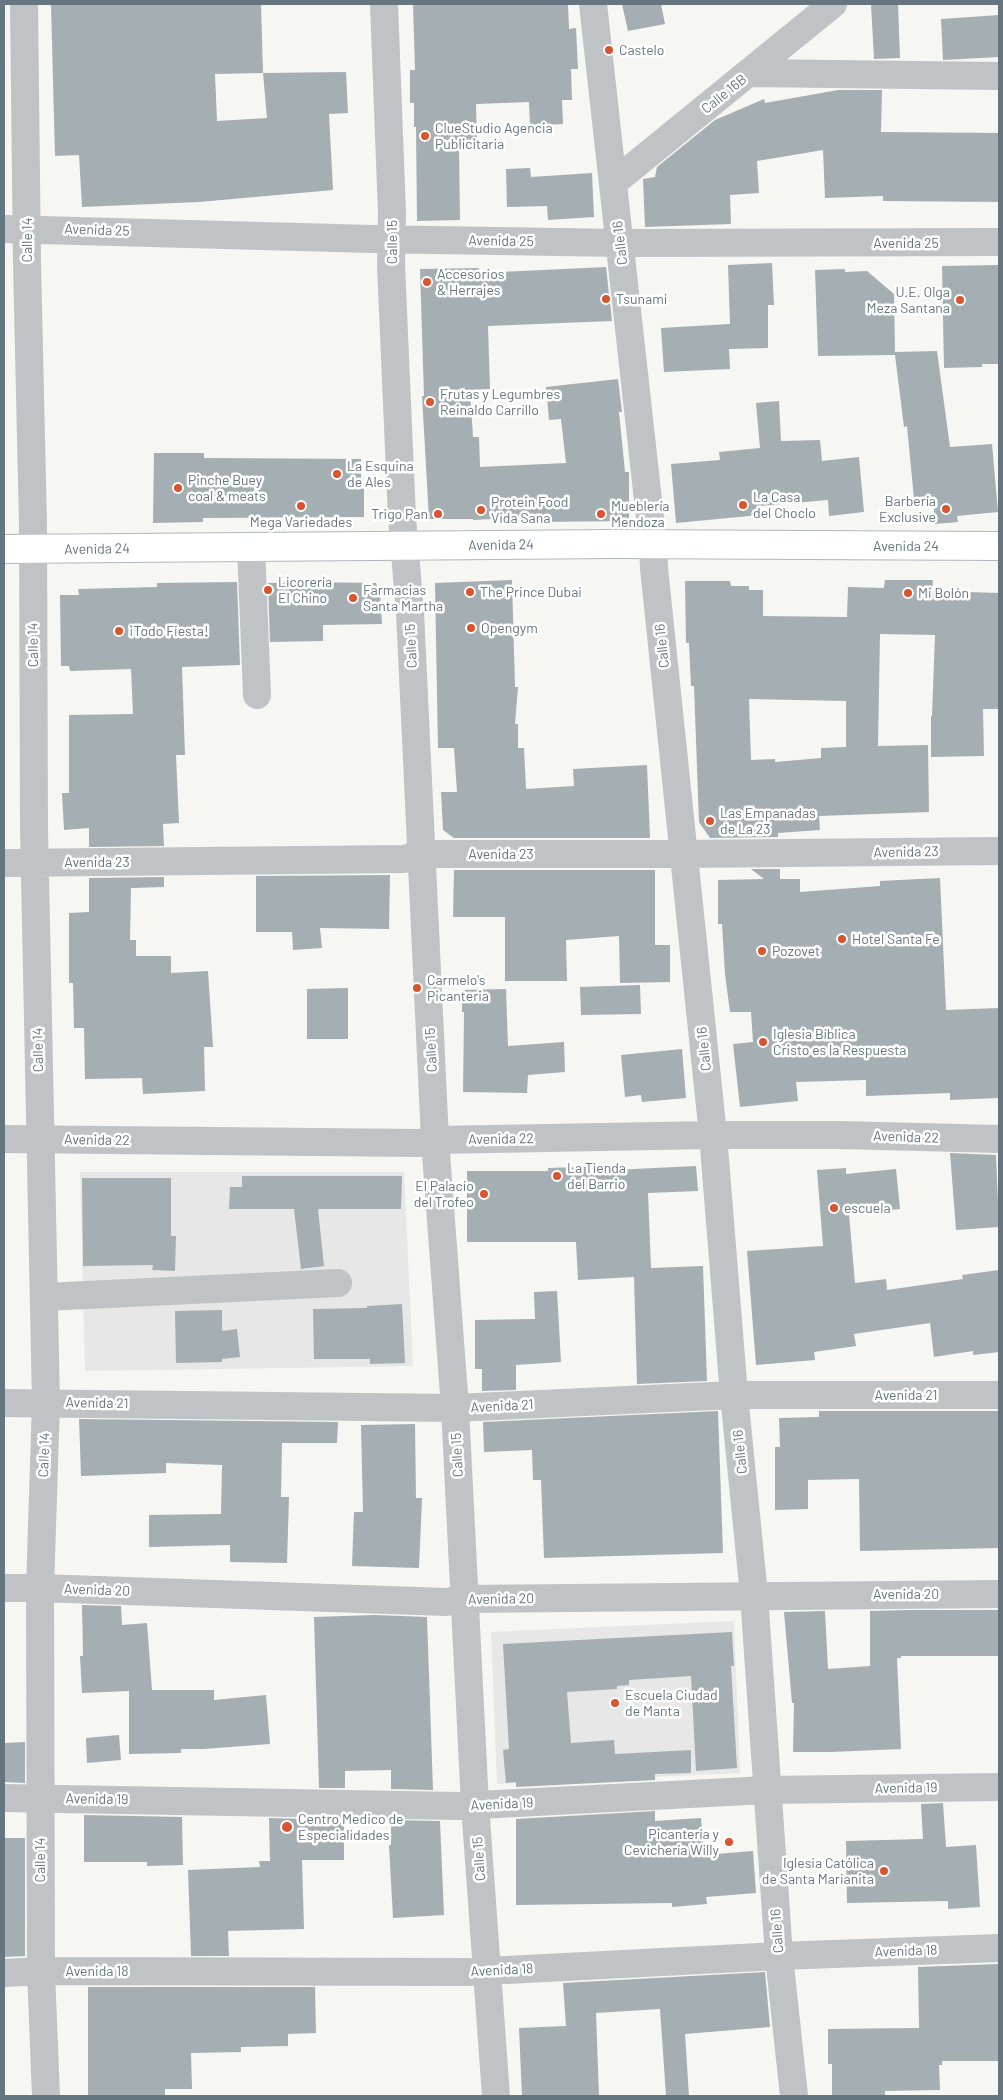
<!DOCTYPE html>
<html>
<head>
<meta charset="utf-8">
<style>
  body { margin:0 }
  #map { position:relative; width:1003px; height:2100px; overflow:hidden; background:#f6f6f2; font-family:Barlow,sans-serif }
  canvas { display:block }
  .frame { position:absolute; inset:0; border:5px solid #667681; pointer-events:none }
</style>
</head>
<body>
<div id="map">
<canvas width="1003" height="2100"></canvas>
<div class="frame"></div>
</div>
<script>
const context = document.querySelector('canvas').getContext('2d');
context.lineJoin = 'round';
function fill(path, color) { context.fillStyle = color; context.fill(path, 'evenodd'); }
function stroke(path, color, width, dash) { context.strokeStyle = color; context.lineWidth = width; context.lineCap = dash ? 'butt' : 'round'; context.setLineDash(dash || []); context.stroke(path); }
function label(font, color, halo, rows, align = 'center') {
  context.font = font + ' Barlow,sans-serif'; context.lineWidth = 5; context.setLineDash([]); context.textBaseline = 'middle'; context.strokeStyle = halo; context.fillStyle = color; for (const [text, x, y, turn = 0] of rows) {
    context.save(); context.translate(x, y); context.rotate((+turn || 0) * Math.PI / 180); context.textAlign = isNaN(turn) ? turn : align; if (halo) context.strokeText(text, 0, 0); context.fillText(text, 0, 0); context.restore();
  }
}
fill(new Path2D(`
  M80,1172h324l9,194 -328,5z
  M734,1621l6,152 -243,11 -6,-152z`), '#e6e7e6');
fill(new Path2D(`
  M51,4h210l2,69 83,-1 2,41 -19,1 4,76 -134,12 -117,5 -3,-52 -24,1zM263,73l4,45 -50,3 -2,-47z
  M413,4h155l1,25 7,-1 2,41h-7l1,31h-10l1,24 -33,2 -1,-24 -53,2 1,45h-18l1,71 -43,1 -1,-94h-2v-24h-4v-33h5z
  M622,4h39l4,20 -37,7z
  M871,4h27l2,54 -26,1z
  M999,15v42l-56,3 -2,-41z
  M838,90h44l-1,42 118,1v69l-116,-1v-5l-58,2 -2,-48 -66,11 2,32 -29,2 1,29 -86,3 -2,-48 12,-2 2,-10 58,-47 49,-21 1,4z
  M530,168l1,9 61,-4 2,44 -46,3 -1,-14 -40,1 -1,-38z
  M772,263l2,42h-6v43l-39,1 1,20 -66,3 -3,-44 69,-4 -2,-59z
  M999,265v99h-17v3l-38,1 -2,-102z
  M606,267l6,54 -124,5 2,63 -20,1 3,47h6l1,30 86,-4 -5,-44 -12,1 -3,-33 72,-8 4,33h-3l6,60h4v49l-95,1v-5l-61,3v-1h-44l-7,-123h2l-4,-127 59,-1v5z
  M845,269v3l22,-1 27,23 1,58 42,-1 13,96 42,-3 6,68 -41,4 1,6 -23,2 -2,-27 -19,2 -7,-73 -3,1 -9,-72 -77,1 -3,-86z
  M779,401l2,40 39,-1 2,21 37,-4 5,55 -35,4 -1,-16 -69,6 1,9 -84,8 -5,-59 49,-4 -1,-8 41,-4 -4,-45z
  M154,453h50v5l157,1v29l3,1v28l-161,1v4l-50,1z
  M512,580l3,107h3l-3,37h3v24h6l2,41 48,-3 -1,-17 74,-4 3,73h-196l-11,-8 -2,-38h16l-3,-44h-16l-3,-165z
  M885,580h48l-1,11 67,2v116h-16l1,47 -53,1v-41h1l3,-81 -55,-1 -2,112 50,-1 1,67 -110,4 1,14 -42,3v4l-68,1 -11,-16 -5,-136h-3l-2,-43h-3l-1,-62h45l1,5h18v4h14v26l84,1 1,-30 36,1zM749,699l97,2v46l-25,1v10l-46,4v-3l-24,1z
  M237,582l3,83 -58,2 3,88h-9l3,68 -16,1 1,22 -75,1v-19l-25,2 -2,-37h7v-78l64,-1 -2,-45 -61,2 -1,-5h-8l-1,-71h19l-1,-6 79,-2v-4z
  M304,582l72,1 4,11 2,30 -59,1v16l-53,1 -2,-59z
  M751,869h29v10h20v13l80,-6v-5l60,-3 6,132 53,-2v90l-49,2v-7l-84,3v-16l-70,2 2,19 -58,6 -7,-63 20,-2 -2,-30h-21l-5,-38 -3,-50h-4v-44l46,-1z
  M454,870h201v75h15v37l-50,1 -1,-47 -53,4 1,41h-62v-64h-52z
  M390,875l-1,54 -69,-1 2,20 -29,2 -1,-18h-36v-56z
  M164,877v10l-33,1 -1,52h6v16h35v17l37,-2 5,76h-9l1,44 -62,3 -1,-16 -57,1 -1,-51h-10l-1,-45h-4v-70l20,-1v-34z
  M640,985l1,29 -60,1 -1,-28z
  M348,988v51h-41v-50z
  M506,989l2,57 56,-4 1,30 -37,3 -1,18 -64,-1 1,-80h-2v-22z
  M682,1049l4,49 -44,4 -1,-7 -16,2 -4,-42z
  M950,1153l46,2 3,72 -43,3z
  M613,1166v4l83,-4 2,25 -50,2 3,75 52,-2 4,115 -70,3 -3,-107 -56,3 -2,-38h-109v-71h81v-3z
  M846,1168v6l50,-5 4,40 -51,5 6,69 31,-4 1,11 76,-11 -1,-4 37,-5v82l-26,3v-4l-39,6 -4,-34 -76,11 2,12 -42,6 1,8 -59,5 -9,-114 76,-5 -6,-76z
  M242,1176h160l-1,33h-83l6,57 -23,3 -7,-60h-65l1,-22h12z
  M82,1178h89v58h5l-1,35 -23,-1 1,-5 -70,1z
  M557,1291l4,71 -45,3v25l-34,1v-22h-7v-49l60,-1 -1,-27z
  M402,1304l3,59 -35,1v-5h-56l-1,-50 54,-1v-2z
  M222,1310v21l15,-2 3,28 -18,2v3l-46,1 -1,-52z
  M718,1411l5,142 -179,5 -3,-78h-8l-1,-30 -48,2 -1,-30z
  M819,1411h180v137l-139,3 -1,-72 -51,1v29l-33,1v-63h5l-1,-29 40,-1z
  M79,1419l259,3 -1,21h-55l-1,54h8l-2,66 -57,-1v-17l-81,2v-32l72,-1 1,-49 -56,-2v10l-85,3z
  M415,1424l1,74h6l-3,70 -67,-2 2,-54h9l-2,-87z
  M82,1605l39,1 1,19 25,-2 5,67h62v10l52,-5 4,49 -66,5h-23v4l-52,1v-63l-47,2 -2,-37h3z
  M908,1610h91v46h-98v2h-4l4,91 -70,3h-38l1,-49h-2l-8,-91 41,-1 3,58 42,-3v-55z
  M375,1615l52,2 6,173 -42,-1v-19l-46,1v17h-26l-5,-171z
  M732,1632l2,34h-3l6,102 -41,3 -5,-95 -62,4v5l-12,1v3l-50,3 4,51 43,-3 1,14 76,-4v23l-36,1v6l-139,7v-5l-10,1 -3,-33 6,-1 -6,-105z
  M119,1735l2,25 -34,3 -1,-25z
  M25,1742v41l-21,-1v-39z
  M943,1803l3,44 30,-2 4,62 -32,2v-8l-101,2 -1,-62 77,-2 -2,-35z
  M655,1811v10l46,-3 3,37 49,-4 3,42 -50,4 1,7 -35,3v-4l-156,2v-86z
  M84,1815l98,2 1,48 -36,1v-4h-63z
  M269,1818l75,2v40h-42l2,69 -76,2 1,25h-38l-3,-86 72,-3 -1,-6h11z
  M391,1820l49,1 4,94 -51,3 -4,-73h2z
  M4,1838h21v118l-21,1z
  M999,1964v97h-57v4h-3l1,25 -55,1v5h-53v-32h-4v-35l91,-1 -1,-61z
  M765,1972l5,55 -85,7 4,62h-23l-6,-87 -64,4 3,83h-77l-3,-68 47,-2 -3,-43z
  M88,1987h227l1,46 -28,1v12l-47,1v5l-50,1 1,36h-27v7h-77z`), '#a5aeb2');
const major = new Path2D(`
  M4,549l612,-5 383,2`);
stroke(major, '#b2b7ba', 30);
stroke(new Path2D(`
  M24,4l3,259 6,262 1,303 12,575 -6,185 1,383 5,125
  M384,4l8,209 -1,52 11,253 8,94 25,528 20,268 20,397 21,291
  M593,4l60,541 1,23 59,567 21,260 20,200 25,361 15,140
  M750,73l249,3
  M613,183l220,-179
  M4,229l368,10 249,4 378,-1
  M251,547l6,148
  M4,863l400,-4 18,-5h261l316,-3
  M4,1139l415,4 16,-3 278,-5h126l160,4
  M45,1297l293,-14
  M4,1403l451,5 279,-13h265
  M4,1588h36l406,14 18,-3 535,-5
  M4,1798l455,8 308,-16 232,-3
  M4,1973l37,-2 427,1 311,-16 220,-8`), '#bfc3c6', 28);
stroke(major, '#fff', 28);
for (const [x, y, r, color] of [
  [609,50,5,"#d85530"],
  [425,136,5,"#d85530"],
  [427,282,5,"#d85530"],
  [606,299,5,"#d85530"],
  [960,300,5,"#d85530"],
  [430,402,5,"#d85530"],
  [337,474,5,"#d85530"],
  [178,488,5,"#d85530"],
  [743,505,5,"#d85530"],
  [301,506,5,"#d85530"],
  [946,509,5,"#d85530"],
  [481,510,5,"#d85530"],
  [438,514,5,"#d85530"],
  [601,514,5,"#d85530"],
  [268,590,5,"#d85530"],
  [470,592,5,"#d85530"],
  [908,593,5,"#d85530"],
  [353,598,5,"#d85530"],
  [471,628,5,"#d85530"],
  [119,631,5,"#d85530"],
  [710,821,5,"#d85530"],
  [842,939,5,"#d85530"],
  [762,951,5,"#d85530"],
  [417,988,5,"#d85530"],
  [763,1042,5,"#d85530"],
  [557,1176,5,"#d85530"],
  [484,1194,5,"#d85530"],
  [834,1208,5,"#d85530"],
  [615,1703,5,"#d85530"],
  [287,1827,6,"#d85530"],
  [729,1842,5,"#d85530"],
  [884,1871,5,"#d85530"]
]) { const dot = new Path2D(); dot.arc(x, y, r, 0, 2 * Math.PI); context.fillStyle = color; context.fill(dot); stroke(dot, '#fff', 2); }
label('14px', '#667681', '#fff', [
  ["Castelo",619,50],
  ["ClueStudio Agencia",435,128],
  ["Publicitaria",435,144],
  ["Accesorios",437,274],
  ["& Herrajes",437,290],
  ["U.E. Olga",950,292,"right"],
  ["Meza Santana",950,308,"right"],
  ["Tsunami",616,299],
  ["Frutas y Legumbres",440,394],
  ["Reinaldo Carrillo",440,410],
  ["La Esquina",347,466],
  ["de Ales",347,482],
  ["Pinche Buey",188,480],
  ["coal & meats",188,496],
  ["La Casa",753,497],
  ["del Choclo",753,513],
  ["Barbería",936,501,"right"],
  ["Exclusive",936,517,"right"],
  ["Protein Food",491,502],
  ["Vida Sana",491,518],
  ["Mueblería",611,506],
  ["Mendoza",611,522],
  ["Trigo Pan",428,514,"right"],
  ["Mega Variedades",301,522,"center"],
  ["Licorería",278,582],
  ["El Chino",278,598],
  ["Farmacias",363,590],
  ["Santa Martha",363,606],
  ["The Prince Dubai",480,592],
  ["Mi Bolón",918,593],
  ["Opengym",481,628],
  ["¡Todo Fiesta!",129,631],
  ["Las Empanadas",720,813],
  ["de La 23",720,829],
  ["Hotel Santa Fe",852,939],
  ["Pozovet",772,951],
  ["Carmelo's",427,980],
  ["Picanteria",427,996],
  ["Iglesia Bíblica",773,1034],
  ["Cristo es la Respuesta",773,1050],
  ["La Tienda",567,1168],
  ["del Barrio",567,1184],
  ["El Palacio",474,1186,"right"],
  ["del Trofeo",474,1202,"right"],
  ["escuela",844,1208],
  ["Escuela Ciudad",625,1695],
  ["de Manta",625,1711],
  ["Centro Medico de",298,1819],
  ["Especialidades",298,1835],
  ["Picantería y",719,1834,"right"],
  ["Cevichería Willy",719,1850,"right"],
  ["Iglesia Católica",874,1863,"right"],
  ["de Santa Marianita",874,1879,"right"]
], 'left');
label('14px', '#667681', '#fff', [
  ["Calle 16B",724,94,-39],
  ["Avenida 25",97,230,2],
  ["Calle 14",27,240,-90],
  ["Avenida 25",501,241,1],
  ["Calle 15",392,242,-90],
  ["Calle 16",620,243,-97],
  ["Avenida 25",906,243],
  ["Avenida 24",501,545,-1],
  ["Avenida 24",906,546],
  ["Avenida 24",97,549,-1],
  ["Calle 14",33,645,-91],
  ["Calle 15",411,646,-93],
  ["Calle 16",662,646,-96],
  ["Avenida 23",906,852,-1],
  ["Avenida 23",501,854],
  ["Avenida 23",97,862],
  ["Calle 16",704,1049,-96],
  ["Calle 14",38,1050,-91],
  ["Calle 15",431,1050,-93],
  ["Avenida 22",906,1137,2],
  ["Avenida 22",501,1139,-1],
  ["Avenida 22",97,1140,1],
  ["Avenida 21",906,1395],
  ["Avenida 21",97,1403,1],
  ["Avenida 21",502,1406,-3],
  ["Calle 16",740,1452,-96],
  ["Calle 14",44,1455,-88],
  ["Calle 15",457,1455,-93],
  ["Avenida 20",97,1590,2],
  ["Avenida 20",906,1594],
  ["Avenida 20",501,1599,-1],
  ["Avenida 19",906,1788,-1],
  ["Avenida 19",97,1799,1],
  ["Avenida 19",502,1804,-3],
  ["Calle 15",479,1859,-94],
  ["Calle 14",40,1860,-90],
  ["Calle 16",777,1931,-94],
  ["Avenida 18",906,1951,-2],
  ["Avenida 18",502,1970,-3],
  ["Avenida 18",97,1971]
]);
</script>
</body>
</html>
